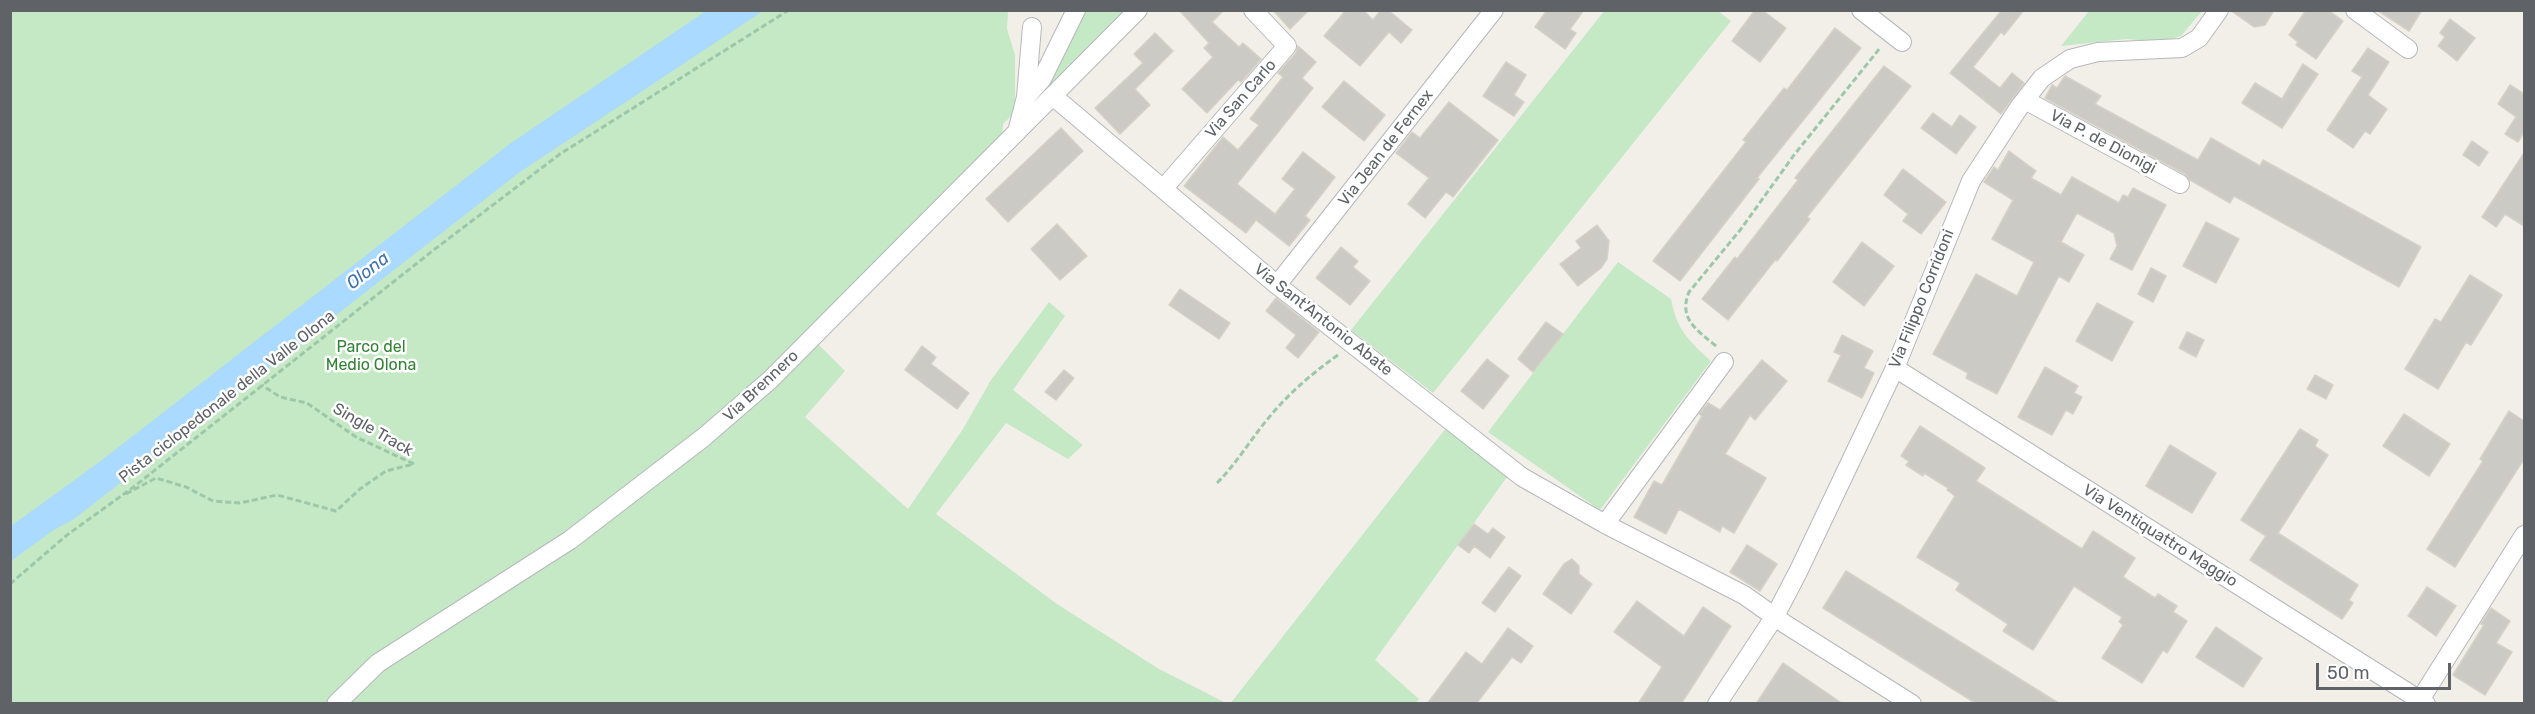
<!DOCTYPE html>
<html>
<head>
<meta charset="utf-8">
<style>
  body { margin:0 }
  #map { position:relative; width:2535px; height:714px; overflow:hidden; background:#f1efe8; font-family:Rubik,sans-serif }
  canvas { display:block }
  .frame { position:absolute; inset:0; border:12px solid #5f6368; pointer-events:none }
  .scale { position:absolute; left:2316px; top:663px; width:135px; height:27px; box-sizing:border-box; border:3px solid #5f6368; border-top:0; padding-left:8px; font-size:18px; line-height:21px; white-space:nowrap; color:#5f6368; -webkit-text-stroke:4px #fff; paint-order:stroke }
</style>
</head>
<body>
<div id="map">
<canvas width="2535" height="714"></canvas>
<div class="frame"></div>
<div class="scale">50 m</div>
</div>
<script>
const context = document.querySelector('canvas').getContext('2d');
context.lineJoin = 'round';
function fill(path, color) { context.fillStyle = color; context.fill(path, 'evenodd'); }
function stroke(path, color, width, dash) { context.strokeStyle = color; context.lineWidth = width; context.lineCap = dash ? 'butt' : 'round'; context.setLineDash(dash || []); context.stroke(path); }
function label(font, color, halo, rows, align = 'center') {
  context.font = font + ' Rubik,sans-serif'; context.lineWidth = 5; context.setLineDash([]); context.textBaseline = 'middle'; context.strokeStyle = halo; context.fillStyle = color; for (const [text, x, y, turn = 0] of rows) {
    context.save(); context.translate(x, y); context.rotate((+turn || 0) * Math.PI / 180); context.textAlign = isNaN(turn) ? turn : align; if (halo) context.strokeText(text, 0, 0); context.fillText(text, 0, 0); context.restore();
  }
}
fill(new Path2D(`
  M1605,10l113,1 13,10 -298,372 -82,-63z
  M10,11h998l-1,18 8,26v57l-12,12 -1,21 -190,193 33,33 -40,46 103,92 55,-80 28,-49 58,-78 16,14 -52,74 70,55 -15,14 -62,-36 -70,91 121,90 102,65 67,34h-1215z
  M1075,11h62l-120,121z
  M2089,11h113l-21,25 -19,6 -36,-3 -65,7z
  M1618,262l53,37c6,31 17,41 40,62l-111,149 -112,-78z
  M1450,423l57,54 -132,183 44,39 -3,4 -186,1z`), '#c5e8c5');
fill(new Path2D(`
  M706,11h57l-243,161 -446,347 -22,12 -41,30v-35l87,-63 413,-320z`), '#aadaff');
const building = new Path2D(`
  M1179,10h45l-12,12 27,25 4,-4 18,16 -20,23 -3,-2 -31,33 -25,-24 31,-32 -9,-9 5,-5z
  M1273,10h36l-19,19z
  M1346,10h17l10,10 8,-10h7l24,20 -11,13 -12,-11 -29,34 -36,-30z
  M1547,10h37l-14,19 6,4 -11,16 -30,-22z
  M1755,10h7l24,18 -26,34 -28,-21z
  M2002,10h22l-20,25 -3,-3 -28,35 27,21 12,-15 12,10 -23,31 -51,-41z
  M2230,10h44l-9,15 -11,2z
  M2306,10h22l15,11 -27,38 -20,-14 2,-3 -9,-7z
  M2377,10h45l-13,21z
  M2450,19l25,19 -18,23 -19,-15 7,-9 -5,-4z
  M1835,28l26,20 -104,130 2,1 -79,102 -27,-20 93,-119 -3,-2 41,-52 3,2z
  M1155,33l18,18 -38,38 15,16 -30,29 -25,-26 48,-45 -9,-9z
  M1298,46l18,16 -14,16 11,10 -76,96 38,30 20,-25 -13,-10 21,-27 32,25 -30,39 5,4 -21,26 -33,-26 -10,13 -62,-47 39,-49 15,13 21,-25 -9,-6 33,-42 -5,-4 18,-20z
  M2368,48l21,14 -21,33 19,14 -17,25 -5,-3 -12,17 -26,-18 35,-53 -10,-6z
  M1506,62l20,13 -12,20 10,7 -10,14 -31,-20z
  M2303,64l15,10 -36,54 -40,-25 13,-20 27,16z
  M1884,66l27,20 -104,131 3,2 -33,42 -2,-1 -47,60 -26,-21 33,-42 2,2 61,-79 -3,-2z
  M2065,76l36,20 -6,8 103,56 13,-22 49,28 3,-6 158,87 -22,40 -165,-91 -4,7 -40,-23 -5,-6 -140,-76 7,-13 5,3z
  M1344,81l41,34 -21,26 -42,-34z
  M2510,85l14,9v38l-6,10 -13,-8 11,-17 -18,-13z
  M1449,102l49,38 -45,57 -7,-5 -21,26 -17,-14 21,-26 -33,-25 16,-21 8,6z
  M1933,113l19,14 8,-12 16,12 -20,27 -35,-26z
  M1061,128l22,23 -75,71 -22,-23z
  M2472,141l16,11 -9,14 -16,-11z
  M2009,151l27,20 -5,7 30,17 11,-18 47,26 4,-8 5,2 5,-9 33,17 -34,65 -22,-11 7,-13 -3,-13 -37,-20 -16,29 23,13 -15,27 -10,-6 -62,118 -31,-16 2,-5 -35,-19 43,-80 41,22 17,-34 -42,-23 21,-39 -29,-18 10,-15 4,3z
  M2524,153v73l-19,-12 -9,13 -14,-10z
  M1903,169l43,33 -25,32 -18,-13 5,-7 -24,-19z
  M2206,222l33,17 -23,44 -33,-17z
  M1057,224l30,32 -27,24 -29,-31z
  M1597,225l12,16 -2,18 -6,9 -23,18 -18,-22 21,-16 -5,-7z
  M1862,242l32,24 -30,40 -31,-24z
  M1341,247l17,14 -5,6 17,14 -20,24 -34,-27z
  M2151,268l15,8 -13,26 -15,-8z
  M2470,275l32,20 -31,50 -5,-3 -28,47 -33,-20 30,-50 6,3z
  M1180,289l50,34 -11,16 -50,-34z
  M1276,298l43,34 -21,26 -12,-10 10,-13 -30,-24z
  M2097,303l36,19 -21,39 -36,-20z
  M1546,322l17,12 -30,38 -15,-13z
  M2187,332l17,8 -8,17 -17,-9z
  M1842,335l31,16 -9,17 10,5 -12,25 -34,-17 13,-26 -7,-3z
  M922,346l14,11 -5,7 38,29 -12,16 -52,-39z
  M1487,359l22,17 -26,33 -22,-18z
  M1762,360l25,21 -32,39 -5,-5 -25,39 41,24 -32,55 -12,-7 -2,6 -41,-23 -13,25 -32,-17 20,-36 8,4 40,-69 -3,-2 9,-11 12,7z
  M2045,367l33,19 -4,7 8,4 -9,17 -7,-4 -14,25 -34,-18z
  M1064,370l10,8 -18,22 -11,-8z
  M2315,375l18,10 -7,14 -19,-10z
  M2509,411l15,10v38l-69,108 -28,-18 56,-88 -3,-2z
  M2404,414l46,30 -21,32 -46,-30z
  M1920,426l65,42 -9,13 106,68 11,-18 42,27 -12,19 32,21 3,-4 19,12 -4,6 14,9 -20,32 -4,-3 -21,33 -40,-25 21,-33 -4,-3 3,-5 -48,-31 -41,64 -30,-19 5,-7 -52,-34 4,-7 -43,-26 38,-61 -8,-6 1,-2 -24,-15 -1,3 -17,-11 3,-4 -8,-5z
  M2300,429l18,11 -3,6 13,9 -50,78 80,52 -9,15 4,3 -11,16 -92,-59 16,-24 -25,-16z
  M2170,445l46,28 -24,40 -46,-27z
  M1474,524l14,10 5,-6 12,9 -15,21 -16,-12 -5,7 -11,-8z
  M1747,545l30,19 -17,27 -30,-19z
  M1572,559l7,7v8l13,10 -21,30 -28,-20 21,-30z
  M1509,567l12,9 -26,36 -13,-9z
  M1846,571l214,133h-83l-154,-96z
  M2427,587l29,19 -20,30 -28,-20z
  M1637,601l47,35 19,-29 28,19 -50,78h-43l24,-37 -48,-35z
  M2491,608l19,13 -14,22 16,9 -27,43 -32,-20 31,-50 -3,-1z
  M2216,627l46,31 -19,29 -47,-30z
  M1508,628l25,18 -12,17 -9,-6 -36,47h-49l39,-52 16,12z
  M1783,663l60,41h-87z`);
fill(building, '#cccac5');
stroke(building, '#d6d1c6', 1.5);
const minor = new Path2D(`
  M1861,10l41,32
  M2355,10l53,39
  M1026,97l16,-18 34,-69
  M1054,97l223,188 245,192 83,47 139,71 41,29 127,80
  M2025,100l155,84
  M1017,132l9,-35 6,-70
  M1163,189l124,-143 -34,-36
  M1277,285l217,-275
  M1895,368l531,336
  M1605,524l119,-162
  M2420,700l104,-165
  M336,704l42,-41 192,-123 134,-103 66,-57 368,-370
  M1717,704l58,-88 23,-44 97,-204 76,-187 49,-75 22,-28 28,-19 28,-7 84,-4 17,-10 20,-28`);
stroke(minor, '#b5b8bc', 20);
stroke(new Path2D(`
  M1716,346c-19,-16 -38,-27 -27,-54l52,-63 53,-74 86,-107
  M1217,483c19,-19 32,-41 49,-62 21,-26 45,-47 72,-66
  M126,494l30,-16 30,9 27,14 27,2 37,-8 59,16 24,-22 26,-18 28,-7 -58,-27 -49,-34 -27,-6 -18,-12
  M10,584l57,-49 64,-46 304,-240 125,-95 229,-144`), '#9cc7a9', 3, [6, 3]);
stroke(minor, '#fff', 18);
label('16px', '#5f6368', '#fff', [
  ["Via San Carlo",1241,99,-49],
  ["Via P. de Dionigi",2103,142,28],
  ["Via Jean de Fernex",1386,148,-52],
  ["Via Filippo Corridoni",1922,299,-68],
  ["Via Sant'Antonio Abate",1323,320,38],
  ["Via Brennero",761,386,-43],
  ["Pista ciclopedonale della Valle Olona",227,397,-38],
  ["Single Track",373,430,30],
  ["Via Ventiquattro Maggio",2160,536,32]
]);
label('16px', '#348238', '#fff', [
  ["Parco del",371,347],
  ["Medio Olona",371,365]
]);
label('italic 18px', '#4174aa', '#fff', [
  ["Olona",368,271,-38]
]);
</script>
</body>
</html>
